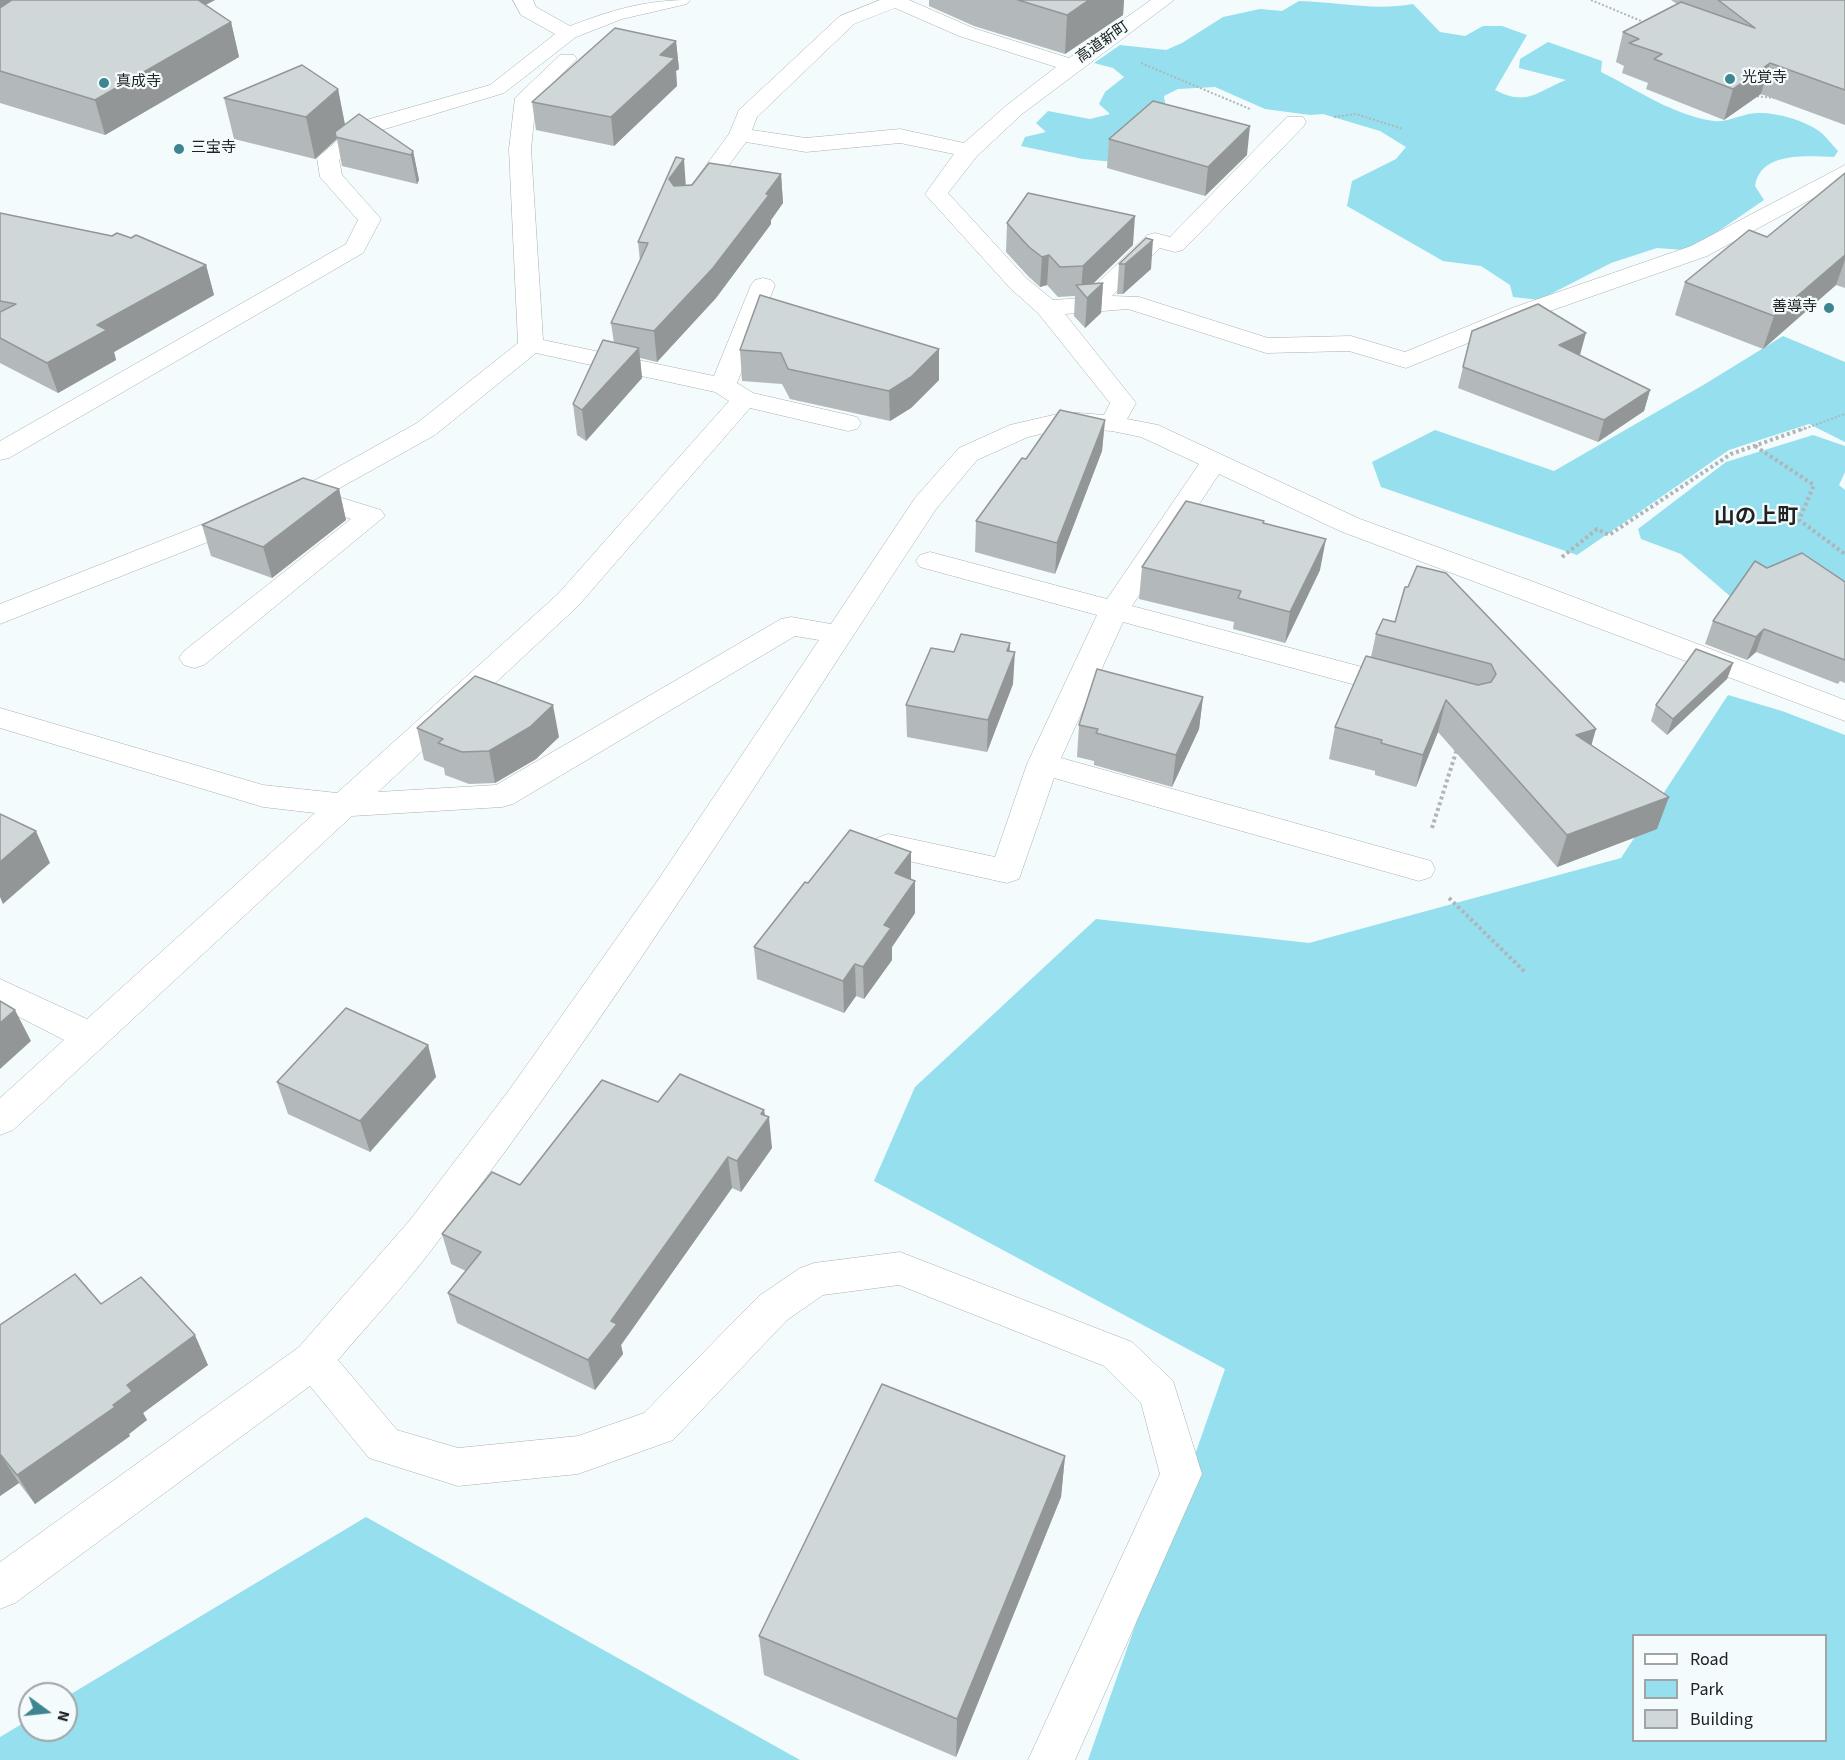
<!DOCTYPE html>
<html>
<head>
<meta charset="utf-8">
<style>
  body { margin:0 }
  #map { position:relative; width:1845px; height:1760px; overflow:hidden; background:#f4fbfc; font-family:"Source Sans 3",sans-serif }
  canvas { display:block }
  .legend { position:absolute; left:1632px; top:1634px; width:195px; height:108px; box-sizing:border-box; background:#f4fbfc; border:2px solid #9fa5a5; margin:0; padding:8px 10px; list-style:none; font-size:18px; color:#202323 }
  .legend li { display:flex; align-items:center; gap:12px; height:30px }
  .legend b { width:30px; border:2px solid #9fa5a5 }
  .north { position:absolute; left:18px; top:1682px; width:60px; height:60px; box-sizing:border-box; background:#f4fbfc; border:2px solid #9fa5a5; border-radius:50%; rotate:105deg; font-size:16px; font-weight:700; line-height:24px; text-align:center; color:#202323 }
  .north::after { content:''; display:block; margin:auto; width:21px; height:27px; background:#3f8591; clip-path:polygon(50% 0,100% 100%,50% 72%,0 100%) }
</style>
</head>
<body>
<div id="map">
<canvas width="1845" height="1760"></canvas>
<ul class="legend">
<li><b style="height:8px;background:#fff"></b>Road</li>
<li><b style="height:16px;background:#95dfee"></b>Park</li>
<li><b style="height:16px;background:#d0d7d8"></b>Building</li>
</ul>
<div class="north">N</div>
</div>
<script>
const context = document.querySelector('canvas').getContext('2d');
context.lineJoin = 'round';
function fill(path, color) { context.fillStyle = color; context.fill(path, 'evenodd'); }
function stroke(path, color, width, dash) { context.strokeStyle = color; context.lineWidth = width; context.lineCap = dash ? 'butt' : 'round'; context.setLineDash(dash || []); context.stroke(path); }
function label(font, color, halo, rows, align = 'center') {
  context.font = font + ' "Source Sans 3","Noto Sans JP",sans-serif'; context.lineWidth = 4.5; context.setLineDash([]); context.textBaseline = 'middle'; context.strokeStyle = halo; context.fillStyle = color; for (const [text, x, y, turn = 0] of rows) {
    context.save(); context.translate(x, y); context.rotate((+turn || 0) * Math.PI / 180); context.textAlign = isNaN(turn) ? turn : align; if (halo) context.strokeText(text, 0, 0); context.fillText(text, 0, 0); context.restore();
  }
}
fill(new Path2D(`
  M1299,1c39,1 75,10 114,3l27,28 25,4 18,-10h19l25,9 -32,55c33,17 42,1 71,-10l-47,-12 1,-9 28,-17 54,19 -1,11c37,18 71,43 113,49 9,2 25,-5 35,-7 21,-4 52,5 70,17 7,5 13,14 19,20l-4,6c-26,-1 -74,-6 -79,29l9,14 -60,41 -19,9 -28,-2 -46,15 -72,37 -26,-3 -3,-12 -29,-19 -38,-5 -96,-55 5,-25 44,-22 10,-12 -26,-16 -57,-17 -13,1 -45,-6 -50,-22 -37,2 -14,7 3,21 -43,46 -41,-4 -62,-13 4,-9 21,-5 -10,-9 12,-12 42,8 20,-5 -11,-10 6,-12 19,-15 -11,-9 -19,-5 26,-18 46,5 16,-7 41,-26 37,-8 22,2z
  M1783,336l62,26v80l-36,-18 -80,26 -152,105 -196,-68 -9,-25 63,-32 119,41 151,-87z
  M1813,435l32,11v26l-6,13 6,5v105l-114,2 -50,-43 -40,-15 -3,-10 88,-67z
  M1728,695l54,16 63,24v1025h-757l137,-391 -351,-188 41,-94 181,-168 213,24 312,-85zM1634,1636h192v104h-192z
  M366,1517l434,243h-800v-23l30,-18v11h36v-33z`), '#95dfee');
const minor = new Path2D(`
  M513,0h20l3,7 34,19c42,-16 75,-26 120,-26l-3,4 -65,15 -46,18 -72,56 -129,39 -36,28 3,15 39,44 -18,34 -354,205 -9,2v-19l346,-197 12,-24 -38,-43 -3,-19 42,-36 131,-37 65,-51 -34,-19z
  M880,0h29l64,28 96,30 82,-58h23l-152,114 -45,42 -29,37 78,85 27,22 29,-2 65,-63 8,-2 15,4 117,-120h16l3,5 -3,5 -120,123 -8,2 -15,-4 -48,48 27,1 129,41 83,-2 54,16 107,-44 179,-62 154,-81v16l-138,75 -177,62 -124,50 -57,-17 -83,2 -138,-44 -63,5 71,89 -9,16 31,6 202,94 174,63 311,118v21l-505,-190 -121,-57 -87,132 279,74 4,7 -4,7 -11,3 -277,-75 -62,136 370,103 4,8 -4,8 -12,4 -365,-103 -35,101 -12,4 -130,-29 -5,-8 5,-8 11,-4 107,23 32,-93 70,-149 -177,-48 -4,-6 4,-6 10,-3 177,47 92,-135 -58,-27 -29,-6 -46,-3 -38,9 -51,23 -41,49c-162,246 -318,497 -497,731 -31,42 -67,80 -101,120l59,70 61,18 120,-12 66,-23 115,-117 41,-28 14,-5 86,-11 232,90 41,39 29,93 -127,286h-47l132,-286 -19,-71 -37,-37 -205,-81 -76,10 -36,25 -114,120 -95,34 -120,12 -89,-28 -59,-72 -295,217 -15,6v-47l299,-215 111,-127 97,-127 151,-213 161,-240 -24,-4 -282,168 -11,3 -150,9 -339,314 -13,5v-37l64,-58 -64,-33v-28l87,40 228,-206 -52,-6 -263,-79v-20l263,77 74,8 221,-199 171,-193 -14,-9 -179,-39 -101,82 -106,59 52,16 4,6 -181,149 -10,3 -10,-3 -5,-7 5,-7 167,-132 -47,-15 -304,120v-20l315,-124 102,-57 101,-80 -9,-194 6,-51 45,-43h14l3,4 -41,41 -5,49 12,191 171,36 37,-91 4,-5 8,-2 8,2 4,5 -38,98 16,10 104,24 4,6 -4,6 -9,2 -98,-23 -172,198 -200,186 118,-7 285,-166 10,-2 40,7 84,-126 44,-50 51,-23 56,-13 38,3 6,-12 -72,-90 -28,-25 -85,-94 29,-40 -54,-11 -94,9 -60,-10 -47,64h-16l-3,-5 49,-67 10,-24 101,-94zM895,8l64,28 97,31 -49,38 -43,38 -64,-14 -94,9 -54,-8 5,-13 97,-93z`);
stroke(minor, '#a9b0b1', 1);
stroke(new Path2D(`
  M1591,0l55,23
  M1141,63l109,46
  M1753,96l23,2
  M1334,117l22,-3 47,15
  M1801,430l44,-16`), '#b0b6b7', 2, [2, 2]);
stroke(new Path2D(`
  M1755,446l59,39 -15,35 46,34
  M1562,557l35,-28 12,6 122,-81 74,-26
  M1432,828l25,-79
  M1449,898l77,75`), '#b0b6b7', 4, [3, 3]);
fill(minor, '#fff');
fill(new Path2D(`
  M0,0h215l-9,5 25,17 8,35 -134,78 -105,-32z
  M929,0h195l-1,15 -58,39 -91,-28 -45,-20z
  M1671,0h174v125l-84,-31 -37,26 -78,-31 2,-6 -26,-10 2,-7 -8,-4 7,-30 54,-28z
  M676,41l3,28 -3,2 1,15 -63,60 -78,-16 -4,-28z
  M338,89l7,36 68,26 6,29 -2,4 -75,-18 -5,-27 -22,20 -81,-20 -10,-41z
  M1109,139l138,16 -42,41 -98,-28z
  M1845,173v115l-9,-3 -73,64 -88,-34 10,-33 82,-45z
  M781,174l2,29 -12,17v4l-55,74 -59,64 -17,-4 2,20 -56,63 -9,-6 -4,-31 41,-61 -3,-20 29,-62 -2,-19 48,-57z
  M0,213l206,52 8,30 -100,57 2,8 -58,33 -58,-30z
  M1007,223l126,22 -40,39 10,-1 -2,30 -16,15 -11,-12 1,-20 -17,1 -11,-12 -7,2 -12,-11 -22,-24z
  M1146,238l5,31 -28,25h-6l2,-30z
  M939,349v31l-28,28 -21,13 -100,-22 -8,-15 -40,-3 -2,-31z
  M1580,355l70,35 -6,21 -46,31 -140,-54 5,-21z
  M1105,420l-3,31 -47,123 -80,-22 1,-31 50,-62z
  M339,489l7,31 -74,58 -61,-22 -9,-31z
  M1264,523l56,47 -35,73 -52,-14 1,-7 -95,-23 3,-32z
  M1767,568l78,14v101l-5,-2 -2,3 -82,-32 -9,8 -42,-16 8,-23z
  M1405,587l186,158 66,84 -100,38 -119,-135 -22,55 -41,-12v-4l-46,-12 6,-32 36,-70 5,-23 19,-12z
  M1010,651l3,33 -26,68 -80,-15 -1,-32 48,-53z
  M1733,663l-6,16 -60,56 -16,-14 5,-16z
  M1203,697l-4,32 -27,58 -78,-22v-4l-17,-4 2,-32z
  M417,728l142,9 -23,22 -41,24 -26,1 -24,-9 -1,-7 -20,-8z
  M911,879l4,34 -23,34v13l-28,39 -8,-3 -12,17 -87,-34 -3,-32 54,-64z
  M428,1045l8,32 -66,75 -82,-38 -11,-32z
  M658,1102l106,8 8,38 -31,44 -9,-4 -111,157 2,9 -28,36 -138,-67 -9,-30 18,-22 -15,-7 -9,-30z
  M101,1304l107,61 -65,48 4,7 -18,14 1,2 -95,68 -16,-21 -19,13v-171z
  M1065,1456l-4,41 -105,260 -192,-82 -5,-39z`), '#b3b9ba');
fill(new Path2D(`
  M0,0h47l-47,27z
  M167,0h48l-43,21z
  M1089,0h35l-1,15 -58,39 2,-39z
  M231,22l8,35 -134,78 -10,-35z
  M676,41l3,28 -3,2 1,15 -63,60 -3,-29 49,-62z
  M1770,63l-9,31 -37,26 9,-31z
  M338,89l8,41 -10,7 1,2 -22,20 -9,-42z
  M1250,126l-3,29 -42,41 3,-29z
  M413,151l6,29 -2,4 -6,-29z
  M684,159l2,29 -14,20 -3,-29z
  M781,174l2,29 -12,17v4l-55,74 -59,64 -3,-31 112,-137z
  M1135,216l-2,29 -50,48 -2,-2 2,-25z
  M1153,240l-2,29 -28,25 2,-30z
  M1049,255l-2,30 -7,2 2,-30z
  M1845,255v5l-9,25 -73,64 11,-33z
  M206,265l8,30 -100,57 2,8 -58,33 -11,-30 50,-38z
  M1103,283l-2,30 -16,15 2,-30z
  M1586,333l-6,22 -21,-10z
  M639,348l3,30 -56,63 -4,-31z
  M939,349v31l-28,28 -21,13 -1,-30z
  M1650,390l-6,21 -46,31 6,-22z
  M1105,420l-3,31 -47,123 2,-31z
  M339,489l7,31 -74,58 -9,-31z
  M1326,539l-6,31 -35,73 5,-31z
  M1764,629l-8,23 -9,8 9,-23z
  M1010,643l-1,23 6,-14 -2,32 -26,68 1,-32 19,-69z
  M1733,663l-6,16 -60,56 6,-16z
  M1203,697l-4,32 -27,58 4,-32z
  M1446,700l-8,32 -22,55 7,-32z
  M553,705l6,32 -23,22 -41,24 -6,-32z
  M1596,729l-9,32 -11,-26z
  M1669,797l-12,32 -100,38 10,-32z
  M36,831l14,32 -47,41 -3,-7v-35z
  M911,852v32l-16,-11z
  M915,881v32l-23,34v13l-28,39 -1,-32 21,-42z
  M855,964l1,32 -12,17 -1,-32z
  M15,1010l16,31 -31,28v-46z
  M428,1045l8,32 -66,75 -10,-31z
  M764,1110l1,13 4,-6 3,31 -31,44 -4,-31z
  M728,1157l4,31 -111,157 2,9 -28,36 -7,-30 23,-39z
  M195,1335l13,30 -65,48 4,7 -18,14 1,2 -95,68 -18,-29 96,-70 14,-20z
  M0,1454l19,29 -19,13z
  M1065,1456l-4,41 -105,260 1,-38z`), '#929697');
const building = new Path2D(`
  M12,0h186l33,22 -136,78 -95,-29v-63z
  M1018,0h71l-22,15z
  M1718,0h127v90l-75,-27 -37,26 -79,-30 8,-5 -33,-11 10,-4 -16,-7 58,-30 74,26z
  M615,28l61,13 -16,14 15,3 -64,59 -79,-15z
  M302,65l36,24 -32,28 -82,-19z
  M1153,101l97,25 -42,41 -99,-28z
  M359,114l54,37 -2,4 -75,-18 -1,-5z
  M676,157l8,2 -15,20 5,7 18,-1 17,-22 72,11 -15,20 3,1 -56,73 -59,63 -43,-8 37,-80 -10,-1z
  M1845,173v82l-71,61 -89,-34 64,-52 18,7z
  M1028,193l107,23 -52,50 -23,1 -11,-12 -7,2 -13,-10 -22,-24z
  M0,213l112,23 5,-3 14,5 5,-3 70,30 -109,60 10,5 -60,33 -47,-25v-26l16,-8 -16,-3z
  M1146,238l7,2 -28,24h-6z
  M1103,283l-16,15 -11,-13z
  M760,295l179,54 -28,28 -22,14 -101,-22 -7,-16 -41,-3z
  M1538,304l48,29 -27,12 91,45 -46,30 -141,-53 9,-36z
  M603,340l36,8 -57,62 -9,-6z
  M1060,410l45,10 -48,123 -81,-22 46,-63 4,1z
  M303,478l36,11 -76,58 -61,-22z
  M1186,501l78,20 -1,2 63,16 -36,73 -52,-14 3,-7 -99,-24z
  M1802,553l43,29v78l-81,-31 -8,8 -43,-16 42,-60 12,7z
  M1417,566l29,7 150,156 -20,6 93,62 -102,38 -121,-135 -23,55 -42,-12 1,-3 -47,-13 31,-71 112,29 13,-3 5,-8 -5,-10 -115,-30 7,-15 12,3 10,-35h3z
  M961,634l49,9 -3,8 8,1 -27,68 -82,-15 25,-57 23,4z
  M1696,649l37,14 -60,56 -17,-14z
  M1097,669l106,28 -27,58 -80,-22 2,-4 -19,-4z
  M475,676l78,29 -23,22 -41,24 -27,1 -24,-9 5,-4 -26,-11z
  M0,814l36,17 -36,31z
  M850,830l61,22 -16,21 20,8 -31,44 7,3 -28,39 -8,-3 -12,17 -89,-34 51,-65 3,1z
  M0,1001l15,9 -15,13z
  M346,1008l82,37 -68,76 -83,-39z
  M680,1074l84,36 -3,4 8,3 -32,44 -9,-4 -117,164 6,3 -29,36 -140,-67 33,-41 -39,-18 50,-62 28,13 82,-105 56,22z
  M75,1274l26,30 40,-27 54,58 -68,50 5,6 -19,14 2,2 -98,68 -17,-21v-129z
  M882,1384l183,72 -108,263 -198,-83z`);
fill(building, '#d0d7d8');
stroke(building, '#929697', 1.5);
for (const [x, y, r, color] of [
  [1730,79,6,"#3f8591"],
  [104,83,6,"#3f8591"],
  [179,149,6,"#3f8591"],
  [1829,308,6,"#3f8591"]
]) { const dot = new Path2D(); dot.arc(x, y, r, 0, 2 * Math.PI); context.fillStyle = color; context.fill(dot); stroke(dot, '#f4fbfc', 2); }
label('15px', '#202323', '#f4fbfc', [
  ["高道新町",1103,43,-35]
]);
label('15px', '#202323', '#f4fbfc', [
  ["光覚寺",1742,79],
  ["真成寺",116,83],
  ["三宝寺",191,149],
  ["善導寺",1817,308,"right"]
], 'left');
label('bold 21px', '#202323', '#f4fbfc', [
  ["山の上町",1756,518]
]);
</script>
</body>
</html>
